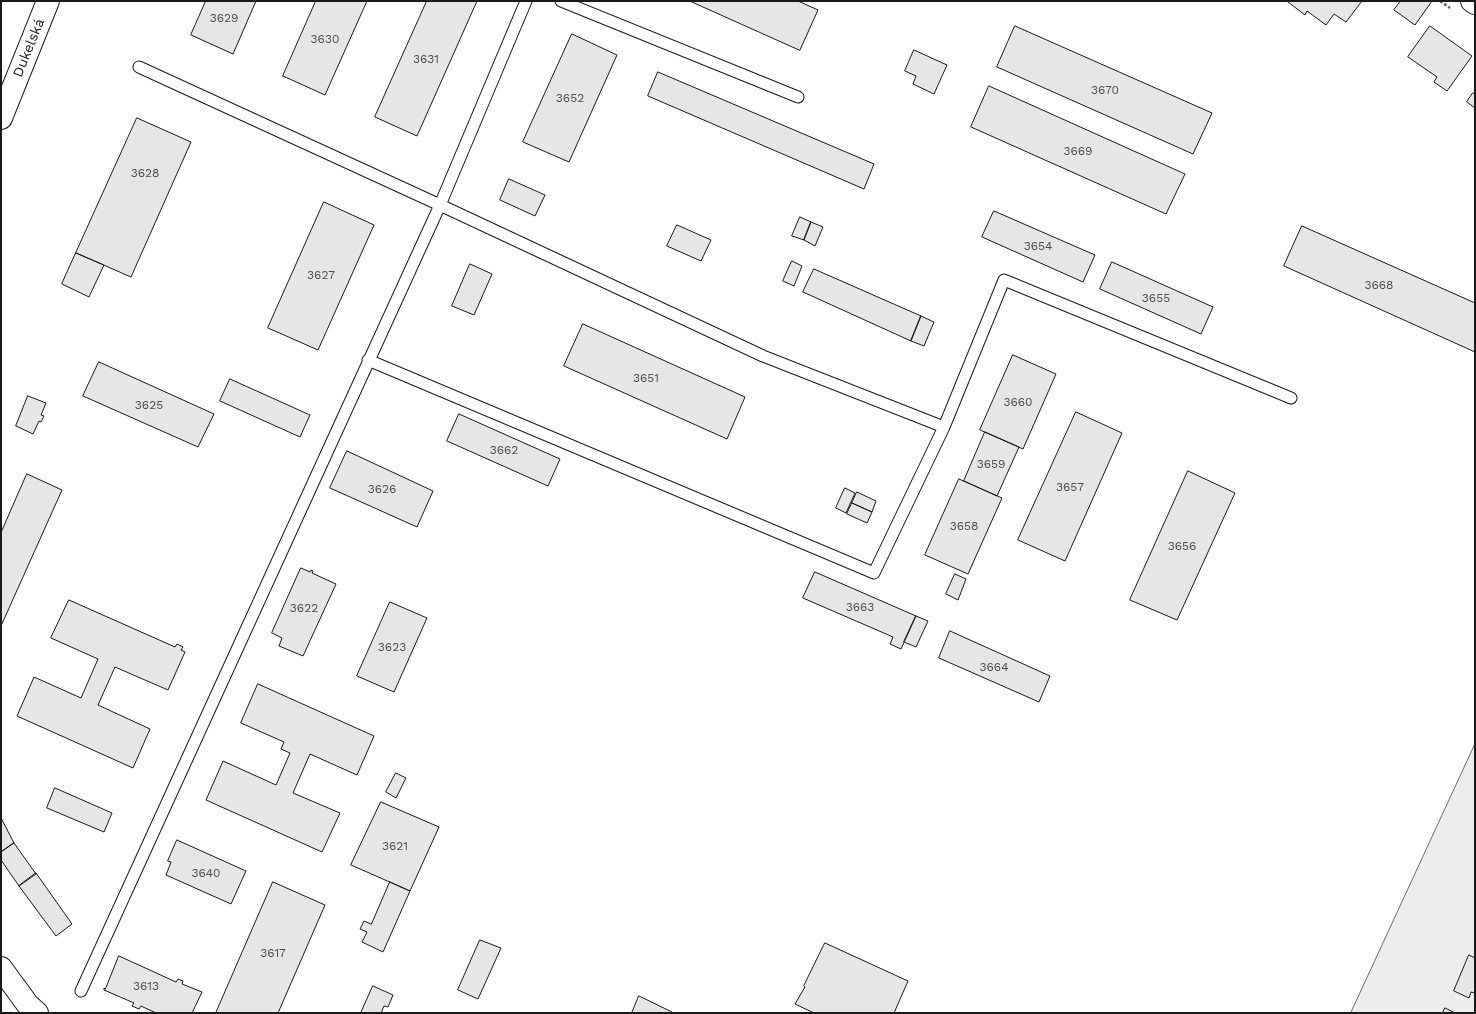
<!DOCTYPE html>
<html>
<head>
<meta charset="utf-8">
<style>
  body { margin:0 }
  #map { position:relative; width:1476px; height:1014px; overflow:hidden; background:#fff; font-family:"Work Sans",sans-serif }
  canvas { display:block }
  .frame { position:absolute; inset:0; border:2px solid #1a1a1a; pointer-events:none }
</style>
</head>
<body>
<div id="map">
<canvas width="1476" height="1014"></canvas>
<div class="frame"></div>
</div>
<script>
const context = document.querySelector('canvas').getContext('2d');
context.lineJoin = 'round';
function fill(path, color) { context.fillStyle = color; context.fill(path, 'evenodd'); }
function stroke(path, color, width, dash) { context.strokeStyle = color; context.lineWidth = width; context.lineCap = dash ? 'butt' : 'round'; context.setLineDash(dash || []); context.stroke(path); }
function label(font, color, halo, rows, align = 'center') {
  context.font = font + ' "Work Sans",sans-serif'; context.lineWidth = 3; context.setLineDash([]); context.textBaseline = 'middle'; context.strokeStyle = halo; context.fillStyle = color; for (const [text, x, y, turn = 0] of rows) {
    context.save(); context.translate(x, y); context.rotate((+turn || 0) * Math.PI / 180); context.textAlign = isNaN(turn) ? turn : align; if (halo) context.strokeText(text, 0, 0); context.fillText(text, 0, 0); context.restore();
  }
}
const built = new Path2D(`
  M1475,744v269h-124z`);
fill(built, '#ededed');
stroke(built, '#6a6a6a', 1);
const building = new Path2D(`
  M206,1h50l-23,53 -42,-19z
  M316,1h51l-42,94 -42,-19z
  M427,1h50l-60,135 -42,-19z
  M690,1h108l20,9 -18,40z
  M1289,1h73l-16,21 -12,-8 -8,11 -19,-14 -2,4 -17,-13z
  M1401,1h31l-17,24 -21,-15z
  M1015,26l197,87 -19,41 -196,-87z
  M1430,26l42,30 -25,35 -13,-9 3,-5 -29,-20z
  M572,34l45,21 -48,107 -46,-20z
  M914,50l33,15 -13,29 -21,-10 3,-8 -11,-5z
  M658,72l216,92 -10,25 -216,-93z
  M989,86l196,88 -19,40 -195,-87z
  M1473,93l2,1v14l-8,-6z
  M137,118l54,24 -60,135 -55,-24z
  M509,179l36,16 -10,21 -35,-16z
  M324,202l50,23 -56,125 -50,-22z
  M994,211l101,44 -12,27 -101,-45z
  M800,217l11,5 -7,18 -12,-4z
  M811,222l12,5 -8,19 -11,-6z
  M677,225l34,15 -10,21 -34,-15z
  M1302,226l173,77v49l-191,-86z
  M76,253l28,12 -15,32 -27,-13z
  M792,261l10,5 -8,20 -11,-5z
  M1112,262l101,45 -12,27 -101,-45z
  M470,264l22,10 -18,41 -22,-9z
  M814,269l107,47 -10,25 -108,-49z
  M921,316l13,6 -10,24 -13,-5z
  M583,324l162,73 -18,42 -163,-73z
  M1013,355l43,19 -33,75 -43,-19z
  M99,362l115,52 -16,33 -115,-51z
  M230,379l80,36 -10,22 -80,-36z
  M28,396l18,7 -5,12 3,1 -3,6 -2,-1 -6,13 -17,-8z
  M1076,412l46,21 -57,128 -47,-21z
  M459,414l101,45 -12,27 -101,-45z
  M985,432l34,15 -22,49 -33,-15z
  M347,451l86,40 -16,36 -87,-39z
  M1188,471l47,22 -58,127 -47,-20z
  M27,474l35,16 -61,136v-93z
  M959,479l43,19 -34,76 -43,-19z
  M845,488l10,5 -9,20 -10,-5z
  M857,492l19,9 -4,11 -20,-9z
  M852,503l20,9 -5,11 -20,-9z
  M301,568l9,4 1,-2 2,1 -1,2 24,11 -33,72 -24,-10 3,-8 -10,-5z
  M815,572l101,44 -15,33 -11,-5 3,-7 -90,-39z
  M955,574l11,5 -8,21 -12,-6z
  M69,600l106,47 2,-3 6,3 -2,3 4,2 -17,38 -53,-23 -17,38 52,24 -17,39 -116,-52 17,-39 47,21 17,-39 -47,-21z
  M390,602l37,16 -33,74 -37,-16z
  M916,616l12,5 -12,26 -12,-5z
  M950,631l100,45 -11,26 -100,-44z
  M258,684l116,52 -17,39 -47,-21 -17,39 47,20 -18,39 -116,-52 17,-39 53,24 14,-32 -9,-4 3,-7 -43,-19z
  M396,773l10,5 -10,20 -10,-6z
  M55,788l57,25 -8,19 -57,-24z
  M381,802l58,25 -29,64 -59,-26z
  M1,818l13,25 -13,9z
  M177,840l69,31 -15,33 -65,-29 5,-13 -3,-1z
  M14,843l22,31 -17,12 -18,-26v-8z
  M36,873l36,51 -16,12 -37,-50z
  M273,882l52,23 -47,108h-62z
  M390,882l20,9 -27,61 -21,-10 5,-10 -7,-3 4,-8 7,3z
  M480,940l21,8 -23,51 -20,-9z
  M825,943l83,38 -14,32h-80l-19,-9 10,-17 -1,-1z
  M1469,955l6,3v35l-4,-1 -2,6 -15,-7z
  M119,956l57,26 2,-3 5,2 -1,3 20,8 -10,21h-36l-15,-7 -2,3 -7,-3 2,-3 -30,-13v-2l1,1z
  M373,986l20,9 -5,12 -4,-1 -3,7h-20z
  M639,996l33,16v1h-40z
  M1445,1008l10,5h-12z`);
fill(building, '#e6e6e6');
stroke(building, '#1a1a1a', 1);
const service = new Path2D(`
  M561,1l237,96
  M139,67l301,138 86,-204
  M368,360l506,213 70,-146
  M81,991l359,-786 323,151 181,71 60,-147 287,118`);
const minor = new Path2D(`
  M1472,1l3,2`);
const secondary = new Path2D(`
  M1,118l47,-117
  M1,968l27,37 9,8`);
stroke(service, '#1a1a1a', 13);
stroke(minor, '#1a1a1a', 24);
stroke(secondary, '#1a1a1a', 24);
stroke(new Path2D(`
  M1440,1l10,7`), '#5f5f5f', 2.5, [3, 2]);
stroke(service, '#fff', 11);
stroke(minor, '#fff', 22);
stroke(secondary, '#fff', 22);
label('12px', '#4d4d4d', null, [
  ["3629",224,18],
  ["3630",325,39],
  ["3631",426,59],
  ["3670",1105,90],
  ["3652",570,98],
  ["3669",1078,151],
  ["3628",145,173],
  ["3654",1038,246],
  ["3627",321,275],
  ["3668",1379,285],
  ["3655",1156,298],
  ["3651",646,378],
  ["3660",1018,402],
  ["3625",149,405],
  ["3662",504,450],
  ["3659",991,464],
  ["3657",1070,487],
  ["3626",382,489],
  ["3658",964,526],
  ["3656",1182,546],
  ["3663",860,607],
  ["3622",304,608],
  ["3623",392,647],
  ["3664",994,667],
  ["3621",395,846],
  ["3640",206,873],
  ["3617",273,953],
  ["3613",146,986]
]);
label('14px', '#1a1a1a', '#fff', [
  ["Dukelská",29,48,-68]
]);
</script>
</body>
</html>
